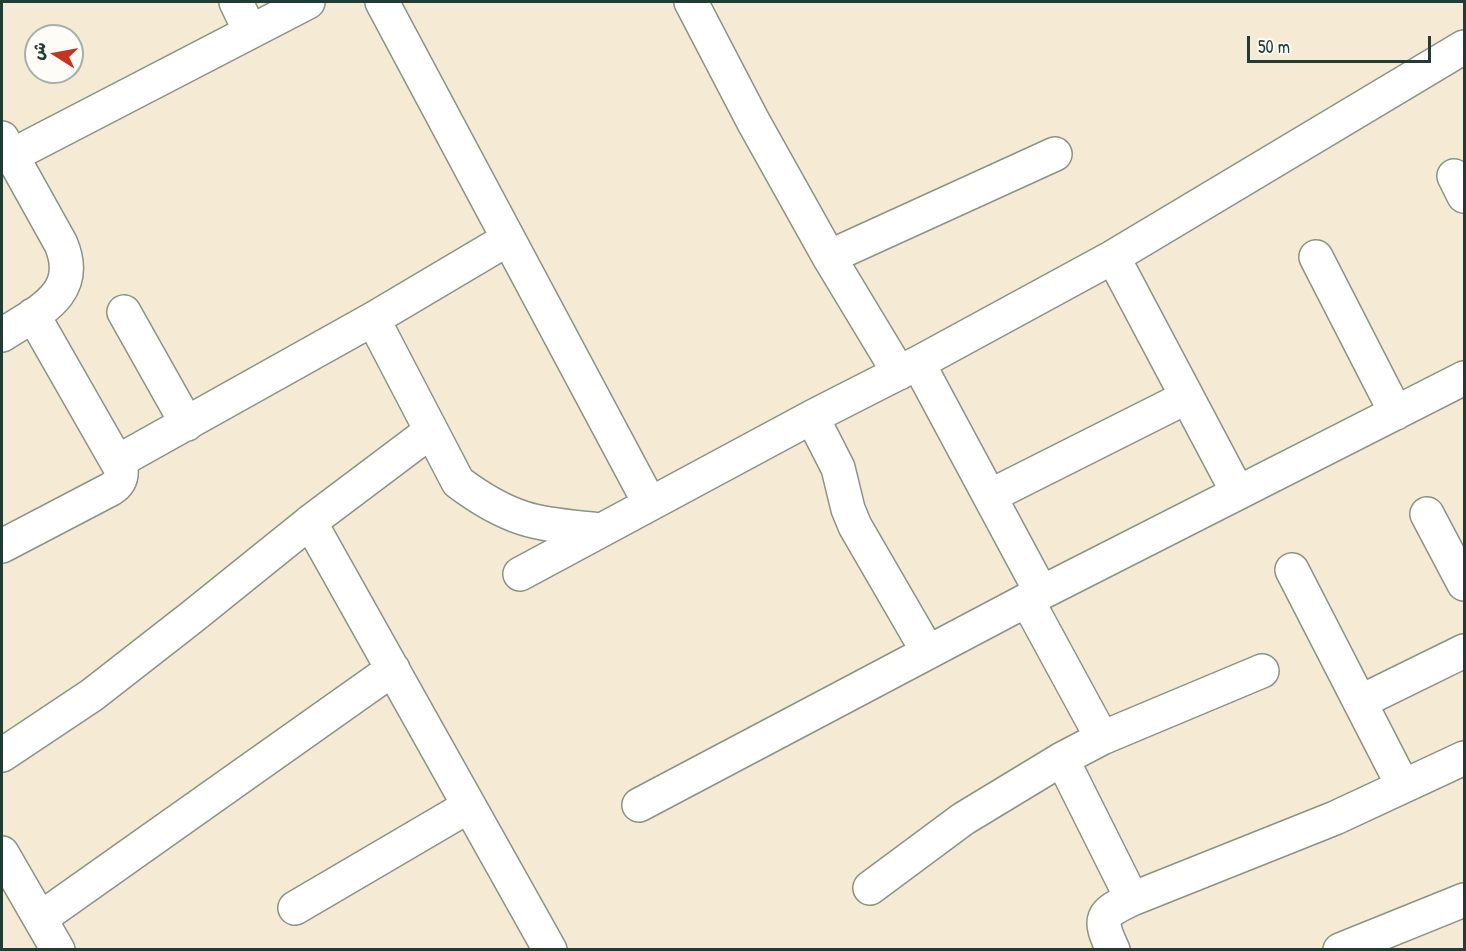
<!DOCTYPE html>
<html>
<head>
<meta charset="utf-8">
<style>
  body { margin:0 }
  #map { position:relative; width:1466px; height:951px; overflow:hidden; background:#f5ead4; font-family:"Patrick Hand","Playpen Sans Arabic",sans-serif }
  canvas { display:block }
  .frame { position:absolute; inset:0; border:3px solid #1f3d34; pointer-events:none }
  .north { position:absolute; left:24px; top:24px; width:60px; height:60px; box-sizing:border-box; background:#fdfcf7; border:2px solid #a4b0a9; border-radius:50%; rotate:281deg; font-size:16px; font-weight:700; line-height:24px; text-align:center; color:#1f3d34 }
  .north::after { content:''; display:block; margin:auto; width:21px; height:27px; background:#c8321e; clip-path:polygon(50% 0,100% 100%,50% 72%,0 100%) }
  .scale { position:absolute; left:1247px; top:36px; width:184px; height:27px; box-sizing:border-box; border:3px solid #1f3d34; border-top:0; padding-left:8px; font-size:18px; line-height:21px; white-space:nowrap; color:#1f3d34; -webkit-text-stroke:4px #fdfcf7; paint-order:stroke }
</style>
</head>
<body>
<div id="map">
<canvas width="1466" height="951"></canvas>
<div class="frame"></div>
<div class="north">ش</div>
<div class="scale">50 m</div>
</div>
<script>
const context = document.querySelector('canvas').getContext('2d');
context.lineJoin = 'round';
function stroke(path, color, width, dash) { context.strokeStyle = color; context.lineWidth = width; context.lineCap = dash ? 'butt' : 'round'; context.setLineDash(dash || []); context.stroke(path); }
const minor = new Path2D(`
  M236,2l14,29
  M382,2l268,502
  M691,2l62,119 76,136 70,116
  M2,138l59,106c21,51 -24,68 -59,91
  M11,156l297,-154
  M1454,176l10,20
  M829,257l226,-103
  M1113,257l125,236
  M1316,257l80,156
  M124,312l63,112
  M373,319l85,163c20,15 40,28 65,36 24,8 52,9 78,12
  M918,363l123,229
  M812,417l26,51 10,41 7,17 73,126
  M117,462l256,-143 135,-80
  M990,496l197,-99
  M1427,514l37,70
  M310,522l240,428
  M2,546l109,-57c8,-5 11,-10 10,-20l-88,-154
  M1292,570l111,216
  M520,574l292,-157 106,-54 195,-106 351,-210
  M1027,600l75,138
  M1360,702l104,-51
  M2,755l90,-60 100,-78 118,-95 121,-91
  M1062,759l70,140
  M639,805l388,-205 437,-222
  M2,853l56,97
  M870,888l93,-69 99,-60 40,-21 160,-67
  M295,908l174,-102
  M41,918l352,-249
  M1113,950c-15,-32 -13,-36 19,-51l203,-81 129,-60
  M1340,950l124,-50`);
stroke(minor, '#8a9484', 36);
stroke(minor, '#fff', 33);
</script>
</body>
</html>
